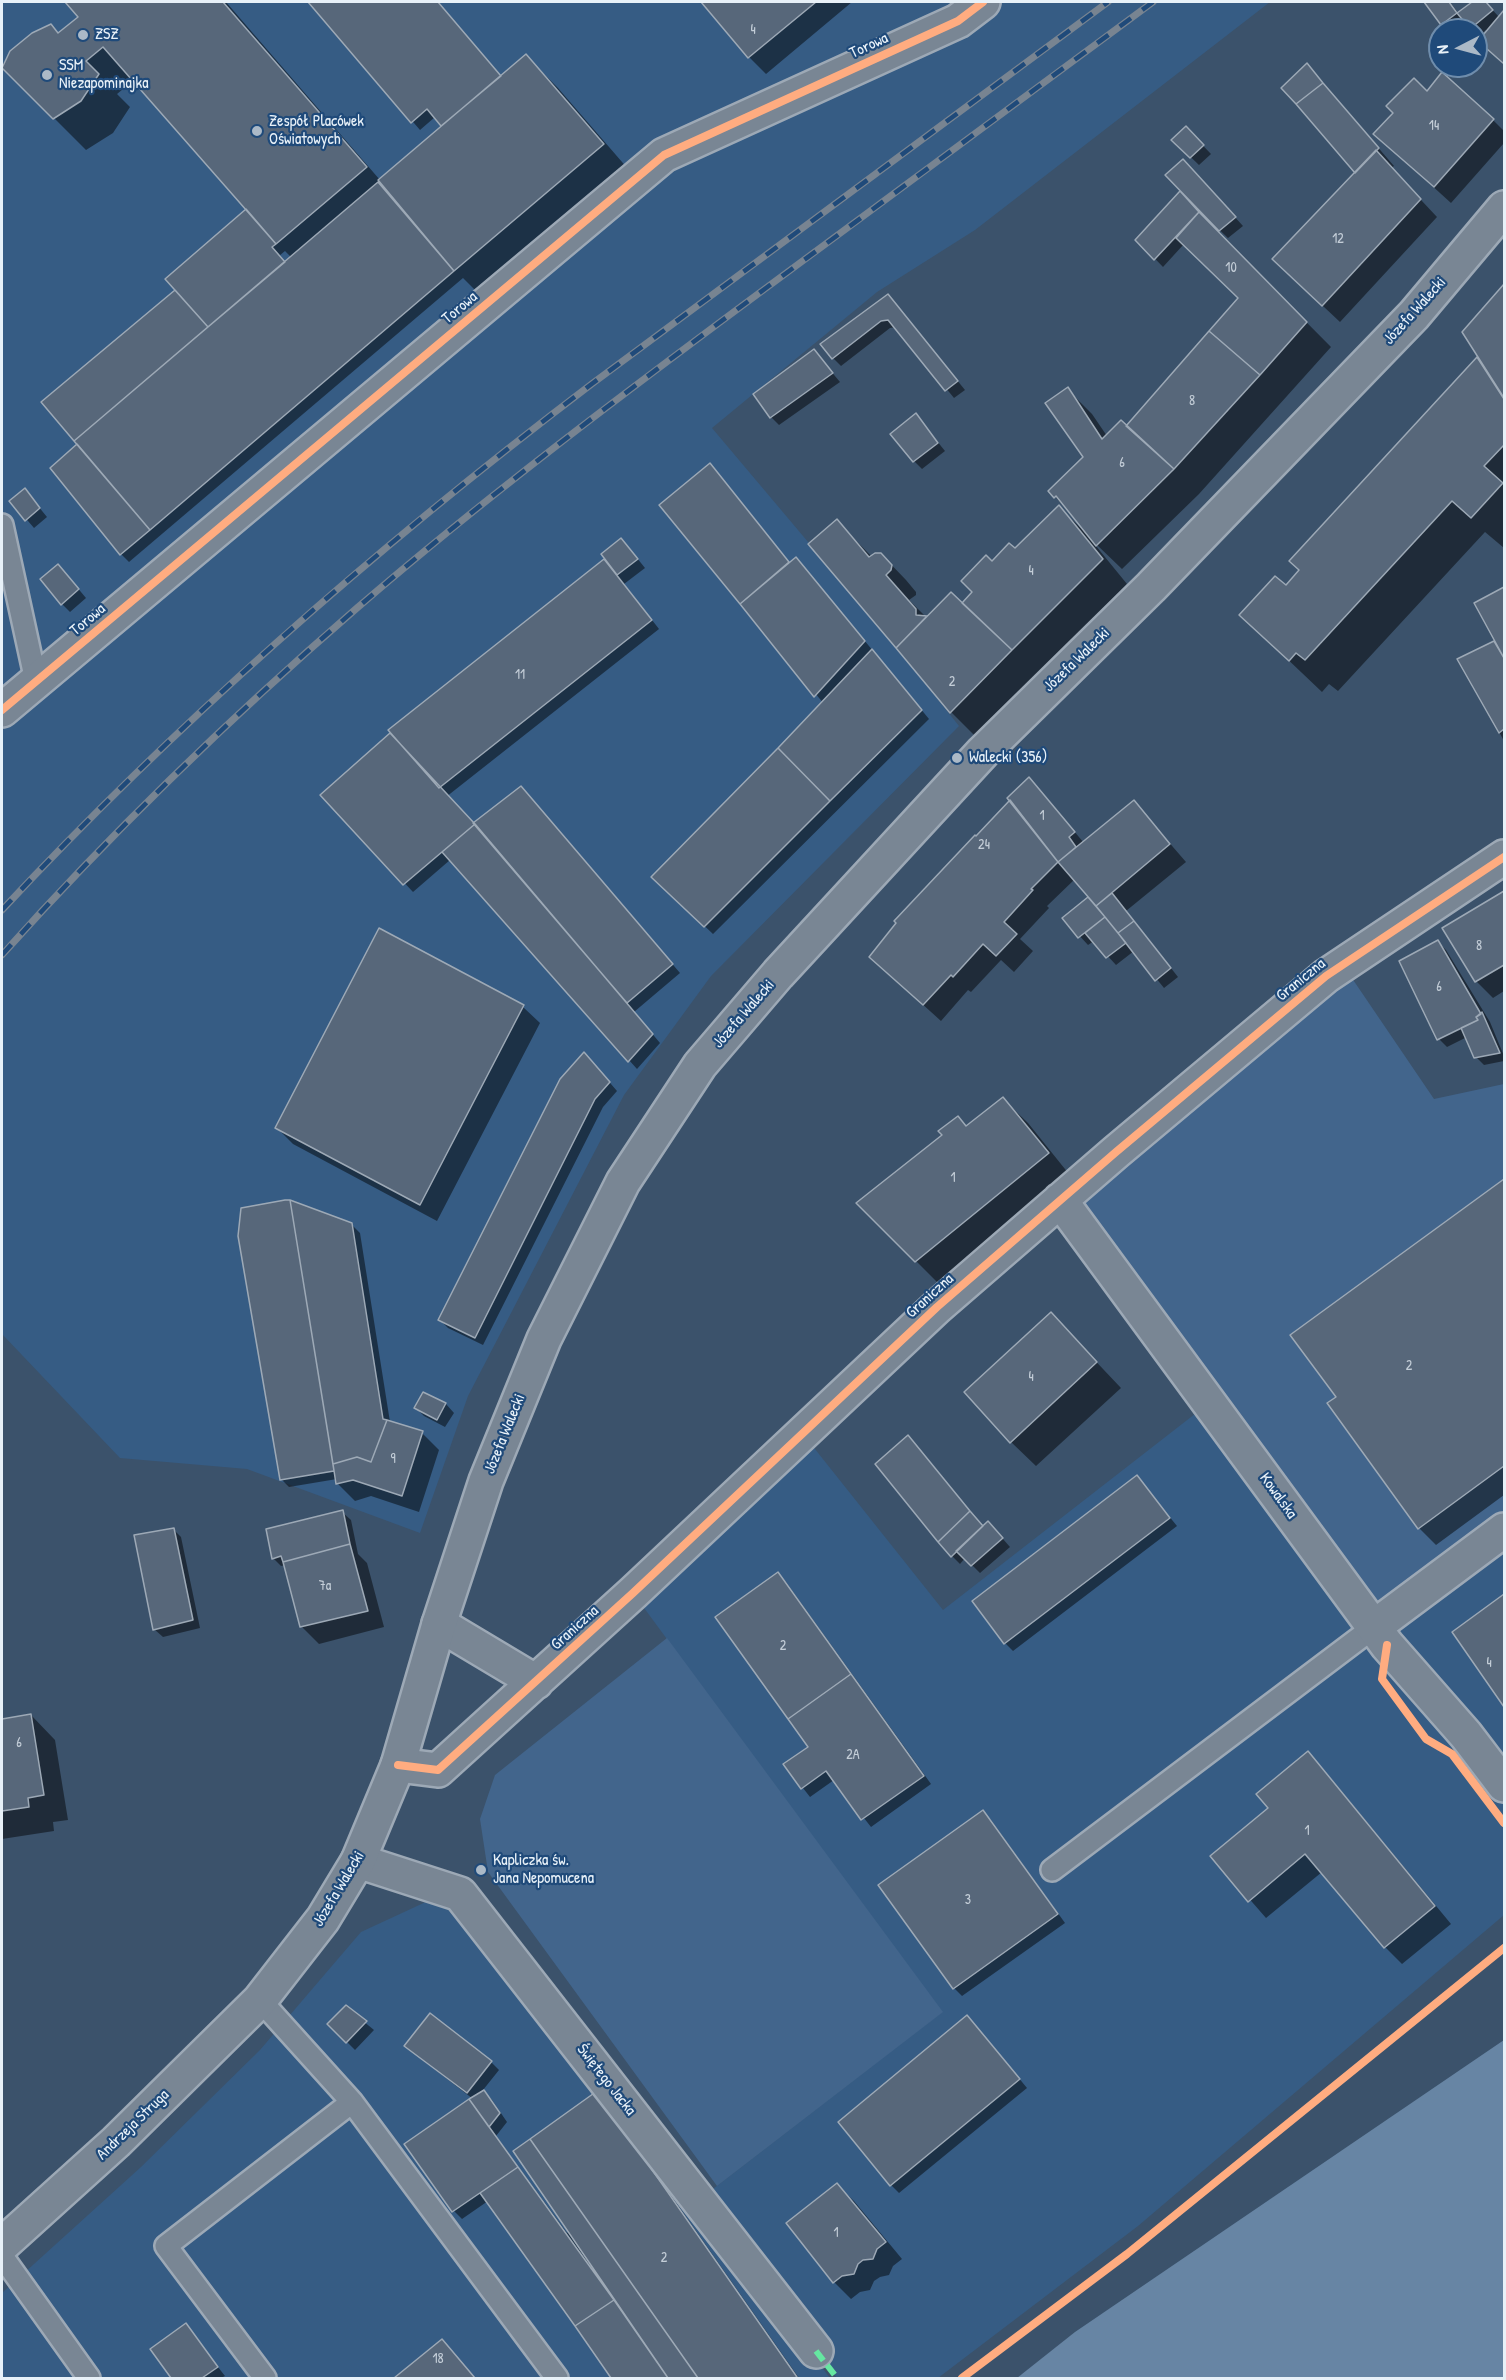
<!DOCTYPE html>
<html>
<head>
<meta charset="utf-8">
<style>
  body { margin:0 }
  #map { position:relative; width:1506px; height:2380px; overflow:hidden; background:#3b526b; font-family:"Patrick Hand",sans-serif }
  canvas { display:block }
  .frame { position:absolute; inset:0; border:3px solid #e8f1f8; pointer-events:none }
  .north { position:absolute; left:1428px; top:18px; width:60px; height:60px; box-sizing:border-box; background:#1f4a7a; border:2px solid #6f8dac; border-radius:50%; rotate:264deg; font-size:16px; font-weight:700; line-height:24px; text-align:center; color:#e8f1f8 }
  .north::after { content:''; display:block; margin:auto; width:21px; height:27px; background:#abb9c7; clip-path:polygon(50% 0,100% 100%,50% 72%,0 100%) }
</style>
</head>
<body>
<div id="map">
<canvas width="1506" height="2380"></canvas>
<div class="frame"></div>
<div class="north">N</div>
</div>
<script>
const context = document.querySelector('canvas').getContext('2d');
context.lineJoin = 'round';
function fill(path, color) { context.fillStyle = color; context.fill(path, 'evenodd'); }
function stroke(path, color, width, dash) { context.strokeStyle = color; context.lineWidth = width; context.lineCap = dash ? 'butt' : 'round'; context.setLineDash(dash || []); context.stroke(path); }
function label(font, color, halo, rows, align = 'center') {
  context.font = font + ' "Patrick Hand",sans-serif'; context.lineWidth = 4.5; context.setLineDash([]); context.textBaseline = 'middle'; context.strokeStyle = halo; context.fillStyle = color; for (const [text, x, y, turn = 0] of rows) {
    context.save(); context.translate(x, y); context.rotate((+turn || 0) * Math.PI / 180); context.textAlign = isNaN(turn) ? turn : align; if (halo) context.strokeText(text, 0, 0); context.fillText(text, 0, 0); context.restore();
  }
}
fill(new Path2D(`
  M2,2h1268l-295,228 -98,62 -165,136 177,210 70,88 -248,250 -87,119 -156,301 -48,137 -173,-64 -127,-11 -118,-124z
  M1209,1403l295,127v385l-366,311 -200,152h-101l-137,-179 242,-187 -309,-419 170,-159 140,176z
  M443,1894l84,91 303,393h-828v-85l139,-126 119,-117 101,-118z`), '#365c84');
fill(new Path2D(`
  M1343,965l91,134 70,-15v446l-130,97 -314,-427z
  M667,1638l276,374 -226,174 -229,-314 -8,-53 15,-44z`), '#42658c');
fill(new Path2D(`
  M1504,2040v338h-487l58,-46z`), '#6785a4');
fill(new Path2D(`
  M67,2h159l154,178 63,-54 -8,-9 -15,13 -110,-128h127l64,75 25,-21 32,32 77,89 -148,125 -24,-24 -334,284 -8,-8 -42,-109 98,-155 71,-81 -114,-129 -17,14 13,13 -17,26 -27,17 -84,-84 9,-14 48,-18 21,-16zM285,251l7,7 -7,5 -6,-7z
  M703,2h149l-86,72 -17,-17z
  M1426,2h24l9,12 15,-12h11l15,16 4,-6v53l-24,-25 8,-9 -2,-1 -7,6 -3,-6h-4l-7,-9 -12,9h-4z
  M1331,93l63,73 -3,2 46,49 -97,105 -49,-46 65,-103z
  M1427,93l66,27 11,11v12l-53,60 -76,-69z
  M1186,128l25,26 -12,11 -26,-25z
  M1191,169l52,57 -15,12 -24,-23 -2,2 129,130 -132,147 -77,75 -25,-24 -1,1 31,38 -151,153 -25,-25 -60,-74 -54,-117 35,36 9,-3 25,26 10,12v3l-7,5 18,18 35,-13 12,-13 18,-29 23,-12 44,-44 27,26 1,-1 -37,-41 35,-34 -18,-68 25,25 15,22 19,-8 113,-130 -55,-54 -21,23 -26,-27 45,-49z
  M1504,287v261l-19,-16 -147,159 -9,-7 -7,8 -81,-77 45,-28 191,-228 6,6 -19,-33z
  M888,295l77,95 -11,8 -58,-71 -6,1 -49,38 -8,-8z
  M814,351l26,31 -61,43 -8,-8z
  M916,415l29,36 -23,18 -8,-8z
  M710,465l80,98 14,4 125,152 -216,215 -60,-57 171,-173 -163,-199z
  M25,490l22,27 -13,11 -23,-27z
  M629,548l16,20 -21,16 35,45 -213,168 27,28 56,-29 151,177 -46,39 26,31 -23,26 -187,-209 -37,32 -91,-97 70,-62 -2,-2 216,-172z
  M66,574l20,24 -16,14 -8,-8z
  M1504,589v152l-45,-82 37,-18 -20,-37z
  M1037,787l47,56 50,-41 52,60 -60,49 52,66 -14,11 -30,-37 -18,14 -22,-24 -6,4 -24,-26 31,-18 -20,-22 -28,27 2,2 -29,31 13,12 -19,21 -13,-12 -30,32 -3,-2 -27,31 -53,-48 88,-134z
  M1504,892v99l-11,7 -17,-17 -32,-53z
  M1438,942l8,8 44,72 14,34v5l-20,4 -8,-8 -9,-20 -20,10 -8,-8z
  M523,1007l17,16 -103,198 -144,-77 -17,-17z
  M592,1062l25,29 -14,16 -120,238 -35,-17 -8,-8z
  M1003,1099l25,24 45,56 -132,107 -83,-83 109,-76z
  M1504,1181v314l-68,50 -17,-17 -90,-124 9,-7 -45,-62z
  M290,1201l61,23 9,9 30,189 32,11 17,17 -20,62 -48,-16 -16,5 -17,-17 -1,-5 -48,8 -8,-8z
  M1051,1314l70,74 -85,78 -25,-24z
  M424,1394l22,10 8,9 -9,14 -21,-11 -8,-8z
  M1137,1477l40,49 -164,125 -8,-8z
  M342,1512l9,8 7,34 9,9 17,64 -65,17 -17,-17 -17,-62 -4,1 -8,-8z
  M978,1521l6,7 12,3 14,16 -30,26 -15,-15 -5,6 -8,-8z
  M173,1529l8,8 19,91 -37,9 -9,-8z
  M778,1574l8,8 145,202 -60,43 -37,-47 -24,17 -25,-32 25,-18z
  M1504,1596v109l-50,-73z
  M31,1715l24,25 13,80 -15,2 1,9 -52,8v-119z
  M1307,1753l17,17 127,154 -49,40 -17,-17 -63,-75 -56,46 -54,-62 58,-48z
  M983,1812l8,8 74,103 -103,73 -8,-8z
  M346,2007l28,23 -19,20 -26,-26z
  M975,2025l52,63 -128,105 -8,-8z
  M415,2054l76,8 8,8 -16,20 9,10 15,22 -11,14 71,97 3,-2 35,-130 194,277h-187l-124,-177 -26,18 -8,-8 -48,-67 67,-45z
  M837,2185l17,16 48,58 -9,7 -4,9 -9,2 -6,4 -4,9 -10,2 -9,7 -17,-17 -46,-58z
  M185,2325l40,51 -4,2h-48l-21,-28z
  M442,2341l32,37h-77z`), '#0007');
const building = new Path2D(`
  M65,2h158l144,165 -91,77 -173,-197 -17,14 13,13 -18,27 -28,18 -51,-51 8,-17 22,-18 19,-9 7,9 20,-16z
  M308,2h130l63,74 -60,50 -14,-17 -16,14z
  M701,2h115l-68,56z
  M1424,2h25l8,11 -16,12z
  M1472,2h14l7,8 -23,19 -13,-16z
  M1504,10v54l-26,-23z
  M526,54l78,90 -150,127 -76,-91z
  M1307,63l16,20 -27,21 -15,-16z
  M1442,72l52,47 -60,68 -61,-53 20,-21 -7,-7 28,-28 13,13z
  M1323,83l56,65 -24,25 -59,-69z
  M1186,126l18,19 -14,13 -19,-18z
  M1376,150l45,49 -99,107 -50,-47z
  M1183,159l53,58 -17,14 -54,-56z
  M378,182l76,89 -304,259 -76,-89z
  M1180,191l19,21 -45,48 -19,-20z
  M246,209l30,35 -4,3 13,15 -77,65 -43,-48z
  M1199,212l108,110 -47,53 -51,-44 29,-33 -62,-60z
  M1504,284v114l-42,-66z
  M175,290l33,37 -134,114 -33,-39z
  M888,294l70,87 -13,10 -57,-71 -7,1 -49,38 -12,-15z
  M1209,331l51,44 -86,94 -48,-43z
  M814,349l19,24 -63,45 -17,-24z
  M1477,357l27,42v46l-20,21 19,17 -32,35 -19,-17 -147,159 -9,-7 -7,8 -50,-46 36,-39 11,9 13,-15 -10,-9z
  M1068,387l34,52 19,-19 53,49 -78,77 -40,-50 -2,2 -6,-7 35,-34 -38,-54z
  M916,413l22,30 -25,19 -23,-28z
  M77,444l73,86 -30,25 -70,-87z
  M710,463l79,99 -49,42 -81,-99z
  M25,488l15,20 -15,13 -16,-20z
  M1059,505l44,54 -91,91 -50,-47 10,-11 -11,-11 25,-26 6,6 17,-18 6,5z
  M837,519l32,38 6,-4h6l11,12 -1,5 -5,5 30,34v6l11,1 -31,32 -88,-104z
  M621,538l17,21 -21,16 -16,-21z
  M796,557l69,84 -51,56 -74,-93z
  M604,559l48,61 -213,168 -51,-58z
  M58,564l21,25 -18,16 -21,-26z
  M1504,587v71l-30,-55z
  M951,592l61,58 -62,63 -54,-65z
  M1494,641l10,17v71l-5,4 -42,-74z
  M872,649l50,61 -92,91 -52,-53z
  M390,733l85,91 -72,61 -83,-90z
  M778,748l52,53 -126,126 -53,-50z
  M1029,777l46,55 -6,5 7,10 -18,15 -51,-64z
  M521,786l152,178 -46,39 -154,-180z
  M1010,800l48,62 -27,27 2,1 -29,32 13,12 -21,22 -13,-12 -30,33 -2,-2 -28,30 -54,-48 27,-34 -2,-2 81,-86 1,1z
  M1134,800l36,44 -74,62 -38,-44z
  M475,824l178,210 -25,28 -186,-210z
  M1504,891v74l-29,17 -33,-54z
  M1112,893l22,28 -16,12 -22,-27z
  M1088,897l17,20 -27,21 -16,-20z
  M1105,917l21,26 -20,15 -21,-25z
  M1134,921l37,47 -16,13 -37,-48z
  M379,928l145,77 -104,200 -145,-77z
  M1438,940l43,74 -5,3 2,3 -41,20 -38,-79z
  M1482,1012l18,41 -26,5 -13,-30 17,-8 -2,-3z
  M584,1052l26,30 -15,17 -120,239 -37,-18 122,-241z
  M1003,1097l46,56 -134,109 -59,-59 86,-68 -4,-4 20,-15 8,10z
  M1504,1179v287l-86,63 -91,-126 9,-6 -46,-62z
  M285,1200h5l44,271 -54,9 -42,-244 3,-28z
  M290,1200l62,23 31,196 4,1 -16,42 -14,-5 -24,7z
  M1051,1312l46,50 -87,81 -46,-51z
  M423,1392l23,11 -9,17 -23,-12z
  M387,1420l36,11 -21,65 -49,-16 -17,4 -3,-20 24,-7 14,5z
  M908,1435l62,76 -32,31 -63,-78z
  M1137,1475l33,43 -166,126 -32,-43z
  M343,1510l7,34 -67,18 -2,-6 -9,3 -6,-30z
  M970,1511l13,15 -32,31 -13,-15z
  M988,1521l15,17 -32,28 -15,-15z
  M174,1528l19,92 -40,10 -19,-95z
  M350,1544l18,67 -68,16 -17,-65z
  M778,1572l73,102 -63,45 -73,-102z
  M1504,1594v113l-52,-75z
  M851,1674l73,102 -63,44 -35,-49 -25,18 -18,-25 25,-17 -20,-28z
  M31,1714l13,81 -16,3 1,9 -27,4v-92z
  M1308,1751l127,155 -51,42 -79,-94 -57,48 -38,-46 58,-48 -12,-14z
  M983,1810l75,104 -105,75 -75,-104z
  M346,2005l21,16 -21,22 -19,-19z
  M430,2013l62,48 -25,32 -63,-47z
  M967,2015l53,64 -130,107 -52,-64z
  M484,2090l16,23 -11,14 -20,-28z
  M597,2091l200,286 -2,1h-97l-168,-239z
  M469,2099l49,68 -66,45 -48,-68z
  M530,2139l168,239h-30l-155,-227z
  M518,2167l96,133 -39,26 -95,-133z
  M837,2183l49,59 -9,7 -4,10 -10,1 -5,4 -4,10 -12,2 -9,7 -47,-60z
  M614,2300l54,78h-57l-36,-52z
  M186,2323l32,44 -16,11h-31l-21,-29z
  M442,2339l33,39h-81z`);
fill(building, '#57677a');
stroke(building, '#9da9b6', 1.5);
const lane = new Path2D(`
  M2,525l34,156
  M1052,1870l322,-243
  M260,2000l92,102 205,276
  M2,2256l87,122
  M265,2378l-99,-132 186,-144`);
const street = new Path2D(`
  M2,710l662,-555 294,-134 25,-19
  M1060,1200l327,445 79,90 38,50
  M439,1624l97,58
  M1374,1627l130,-97
  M398,1765l40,5 195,-177 304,-286 179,-155 210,-176 178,-119
  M358,1861l102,33 356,457`);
const secondary = new Path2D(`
  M2,2245l114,-103 144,-142 63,-81 35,-58 40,-96 41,-141 47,-143 58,-142 79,-157 77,-117 78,-91 205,-222 168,-165 263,-272 90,-107`);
stroke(lane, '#9da9b6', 26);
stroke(street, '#9da9b6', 38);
stroke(secondary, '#9da9b6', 38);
stroke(lane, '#798694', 21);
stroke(street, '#798694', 33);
stroke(secondary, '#798694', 33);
const rail = new Path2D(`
  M2,910c181,-194 380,-367 591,-527l515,-381
  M2,955c110,-123 230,-239 355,-347 131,-113 270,-217 409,-320 129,-95 258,-191 387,-286`);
stroke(rail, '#788491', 7);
stroke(rail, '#1f4a7a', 4.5, [14]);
stroke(new Path2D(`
  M816,2351l21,27`), '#66e7a1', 6, [12, 6]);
stroke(new Path2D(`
  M2,710l662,-555 294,-134 25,-19
  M1387,1645l-5,34 44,60 26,15 52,69
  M398,1765l40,5 195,-177 304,-286 179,-155 210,-176 178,-119
  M962,2378l165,-124 377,-306`), '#ffac80', 8);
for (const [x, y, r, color] of [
  [83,35,6,"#abb9c7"],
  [47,75,6,"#abb9c7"],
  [257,131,6,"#abb9c7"],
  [957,758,6,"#abb9c7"],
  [481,1870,6,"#abb9c7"]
]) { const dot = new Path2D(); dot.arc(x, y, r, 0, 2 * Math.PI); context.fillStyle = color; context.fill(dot); stroke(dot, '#1f4a7a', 2); }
label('14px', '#c4ced8', null, [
  ["4",753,30],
  ["14",1434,126],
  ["12",1338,239],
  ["10",1231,268],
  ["8",1192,401],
  ["6",1122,463],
  ["4",1031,571],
  ["11",520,675],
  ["2",952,682],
  ["1",1042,816],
  ["24",984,845],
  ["8",1479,946],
  ["6",1439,987],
  ["1",953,1178],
  ["2",1409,1366],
  ["4",1031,1377],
  ["9",393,1459],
  ["7a",325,1586],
  ["2",783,1646],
  ["4",1489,1663],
  ["6",19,1743],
  ["2A",853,1755],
  ["1",1307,1831],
  ["3",968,1900],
  ["1",836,2233],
  ["2",664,2258],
  ["18",438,2359]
]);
label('16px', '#e8f1f8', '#1f4a7a', [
  ["ZSZ",95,35],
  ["SSM",59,66],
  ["Niezapominajka",59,84],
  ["Zespół Placówek",269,122],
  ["Oświatowych",269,140],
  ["Walecki (356)",969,758],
  ["Kapliczka św.",493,1861],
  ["Jana Nepomucena",493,1879]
], 'left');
label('16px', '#e8f1f8', '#1f4a7a', [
  ["Torowa",869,46,-25],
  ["Torowa",460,308,-40],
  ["Józefa Walecki",1415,311,-48],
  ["Torowa",88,620,-40],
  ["Józefa Walecki",1077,660,-44],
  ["Graniczna",1301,980,-39],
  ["Józefa Walecki",744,1014,-49],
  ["Graniczna",930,1296,-42],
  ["Józefa Walecki",505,1434,-68],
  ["Kowalska",1278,1496,54],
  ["Graniczna",575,1628,-42],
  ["Józefa Walecki",339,1889,-59],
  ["Świętego Jacka",606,2080,52],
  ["Andrzeja Struga",133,2125,-44]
]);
</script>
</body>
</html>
